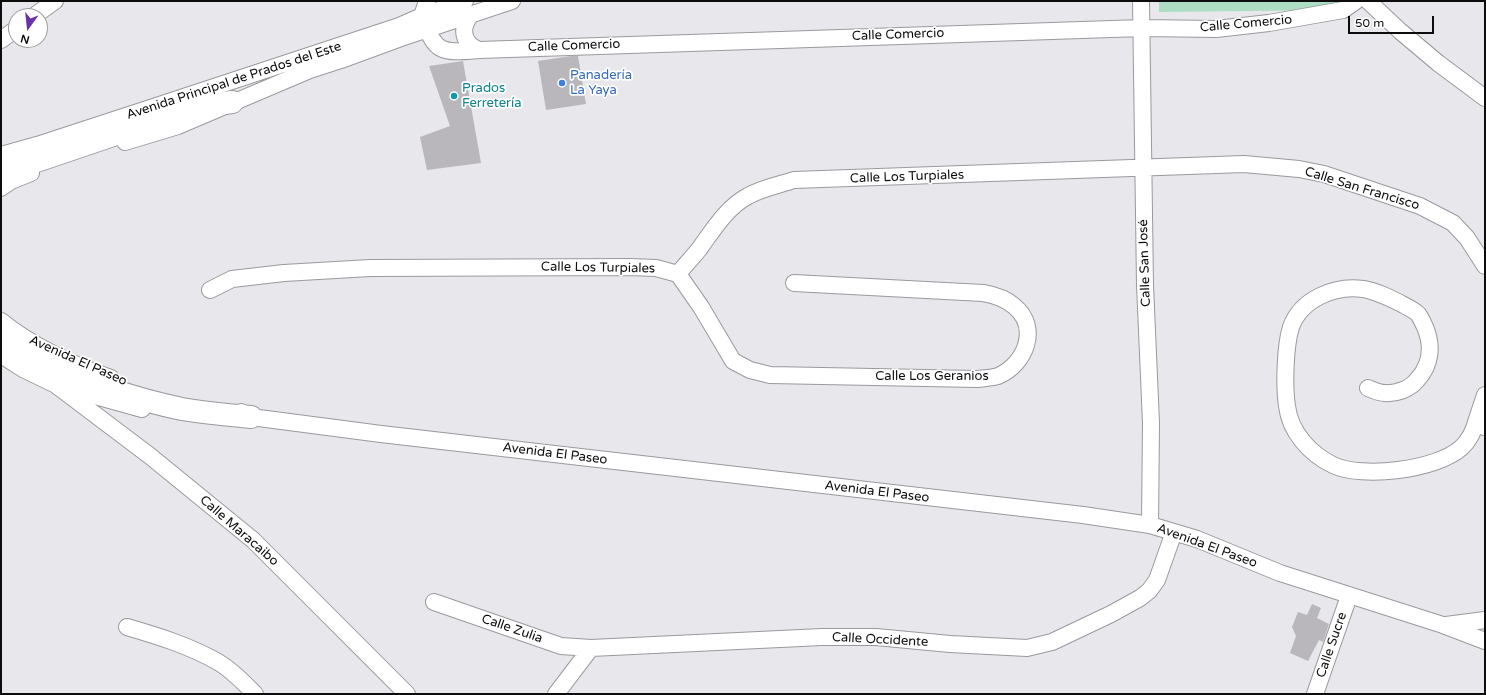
<!DOCTYPE html>
<html>
<head>
<meta charset="utf-8">
<style>
  body { margin:0 }
  #map { position:relative; width:1486px; height:695px; overflow:hidden; background:#e7e7ec; font-family:"Varela Round",sans-serif }
  canvas { display:block }
  .frame { position:absolute; inset:0; border:2px solid #0c0c0d; pointer-events:none }
  .north { position:absolute; left:8px; top:8px; width:40px; height:40px; box-sizing:border-box; background:#fff; border:1px solid #9e9e9e; border-radius:50%; rotate:195deg; font-size:11px; font-weight:700; line-height:16px; text-align:center; color:#0c0c0d }
  .north::after { content:''; display:block; margin:auto; width:14px; height:18px; background:#6932a9; clip-path:polygon(50% 0,100% 100%,50% 72%,0 100%) }
  .scale { position:absolute; left:1348px; top:16px; width:86px; height:18px; box-sizing:border-box; border:2px solid #0c0c0d; border-top:0; padding-left:5px; font-size:12px; line-height:14px; white-space:nowrap; color:#0c0c0d; -webkit-text-stroke:3px #fff; paint-order:stroke }
</style>
</head>
<body>
<div id="map">
<canvas width="1486" height="695"></canvas>
<div class="frame"></div>
<div class="north">N</div>
<div class="scale">50 m</div>
</div>
<script>
const context = document.querySelector('canvas').getContext('2d');
context.lineJoin = 'round';
function fill(path, color) { context.fillStyle = color; context.fill(path, 'evenodd'); }
function stroke(path, color, width, dash) { context.strokeStyle = color; context.lineWidth = width; context.lineCap = dash ? 'butt' : 'round'; context.setLineDash(dash || []); context.stroke(path); }
function label(font, color, halo, rows, align = 'center') {
  context.font = font + ' "Varela Round",sans-serif'; context.lineWidth = 3.5; context.setLineDash([]); context.textBaseline = 'middle'; context.strokeStyle = halo; context.fillStyle = color; for (const [text, x, y, turn = 0] of rows) {
    context.save(); context.translate(x, y); context.rotate((+turn || 0) * Math.PI / 180); context.textAlign = isNaN(turn) ? turn : align; if (halo) context.strokeText(text, 0, 0); context.fillText(text, 0, 0); context.restore();
  }
}
fill(new Path2D(`
  M1159,1h178l1,9 -179,2z`), '#addec3');
fill(new Path2D(`
  M571,56h7l8,48 -40,6 -8,-49z
  M463,61l18,102 -54,7 -7,-33 30,-11 -21,-60z
  M1312,604l9,4 -4,10 12,6 -6,18 -4,-2 -11,21 -18,-8 6,-17 -4,-9 6,-15 9,3z`), '#b9b7bb');
const minor = new Path2D(`
  M427,1l-5,15c14,38 18,37 57,34
  M1141,1l4,284 6,138 -1,102
  M1368,1l32,30 38,32 47,35
  M34,16l21,-15
  M470,16c-10,13 -7,28 9,34l663,-22 74,1 53,-6 74,-13 13,-9
  M1,40l15,-11
  M125,142l53,-16 132,-56 31,-10 60,-22 111,-37
  M1,155l36,-10 104,-34 258,-85 23,-10 43,-15
  M1,188l10,-7 20,-8
  M678,274c7,-9 15,-17 22,-26 13,-18 27,-41 48,-52 14,-8 31,-11 46,-16l450,-16 55,5 25,5 96,32 33,17 14,15 18,28
  M678,274l23,33 32,54 17,9 20,5 207,4c7,-1 15,-1 21,-3 28,-12 42,-49 16,-70 -9,-8 -19,-11 -31,-13l-189,-10
  M210,290l22,-11 52,-6 86,-5 260,-1 26,1 22,6
  M1,321c29,24 74,45 110,57
  M1,355l22,14 33,16 86,24
  M56,385l94,71 103,84 154,154
  M1368,388c5,2 11,5 17,5 11,1 25,-4 32,-13 14,-15 16,-34 8,-53 -2,-4 -4,-9 -7,-13 -5,-5 -13,-8 -18,-11 -12,-6 -24,-12 -37,-14 -28,-4 -62,10 -72,38 -6,19 -7,59 -4,79 3,26 23,48 46,59 29,14 103,5 128,-17 9,-8 13,-17 16,-29
  M241,412l10,5 130,17 702,81 67,10 47,14 83,34 163,52 42,16
  M1484,427l-7,-8 8,-24
  M434,602l127,44 30,2
  M1446,625l39,-5
  M127,627c31,9 63,19 91,35 14,8 26,21 37,32
  M556,694l35,-46 231,-11h54l74,7 77,4 25,-6 59,-28 29,-16 9,-7 8,-11 17,-48
  M1315,694l34,-98`);
const highway = new Path2D(`
  M1,173l195,-66 36,-5
  M1,339c13,7 26,15 40,22 44,21 93,38 141,48 23,4 46,6 69,8`);
stroke(minor, '#9a9a9e', 18);
stroke(highway, '#9a9a9e', 24);
stroke(minor, '#fff', 16);
stroke(highway, '#fff', 22);
for (const [x, y, r, color] of [
  [562,83,4,"#3f7fe0"],
  [454,96,4,"#0f9aa8"]
]) { const dot = new Path2D(); dot.arc(x, y, r, 0, 2 * Math.PI); context.fillStyle = color; context.fill(dot); stroke(dot, '#fff', 1.5); }
label('13px', '#0c0c0d', '#fff', [
  ["Calle Comercio",1246,24,-5],
  ["Calle Comercio",898,35,-2],
  ["Calle Comercio",574,46,-2],
  ["Avenida Principal de Prados del Este",234,81,-18],
  ["Calle Los Turpiales",907,177,-2],
  ["Calle San Francisco",1362,189,17],
  ["Calle San José",1145,263,-92],
  ["Calle Los Turpiales",598,268,1],
  ["Avenida El Paseo",78,361,24],
  ["Calle Los Geranios",932,377],
  ["Avenida El Paseo",555,454,7],
  ["Avenida El Paseo",877,492,7],
  ["Calle Maracaibo",239,531,41],
  ["Avenida El Paseo",1207,546,20],
  ["Calle Zulia",512,629,19],
  ["Calle Occidente",880,640,3],
  ["Calle Sucre",1332,645,-71]
]);
label('13px', '#366cbe', '#fff', [
  ["Panadería",570,76],
  ["La Yaya",570,91]
], 'left');
label('13px', '#0d838f', '#fff', [
  ["Prados",462,89],
  ["Ferretería",462,104]
], 'left');
</script>
</body>
</html>
